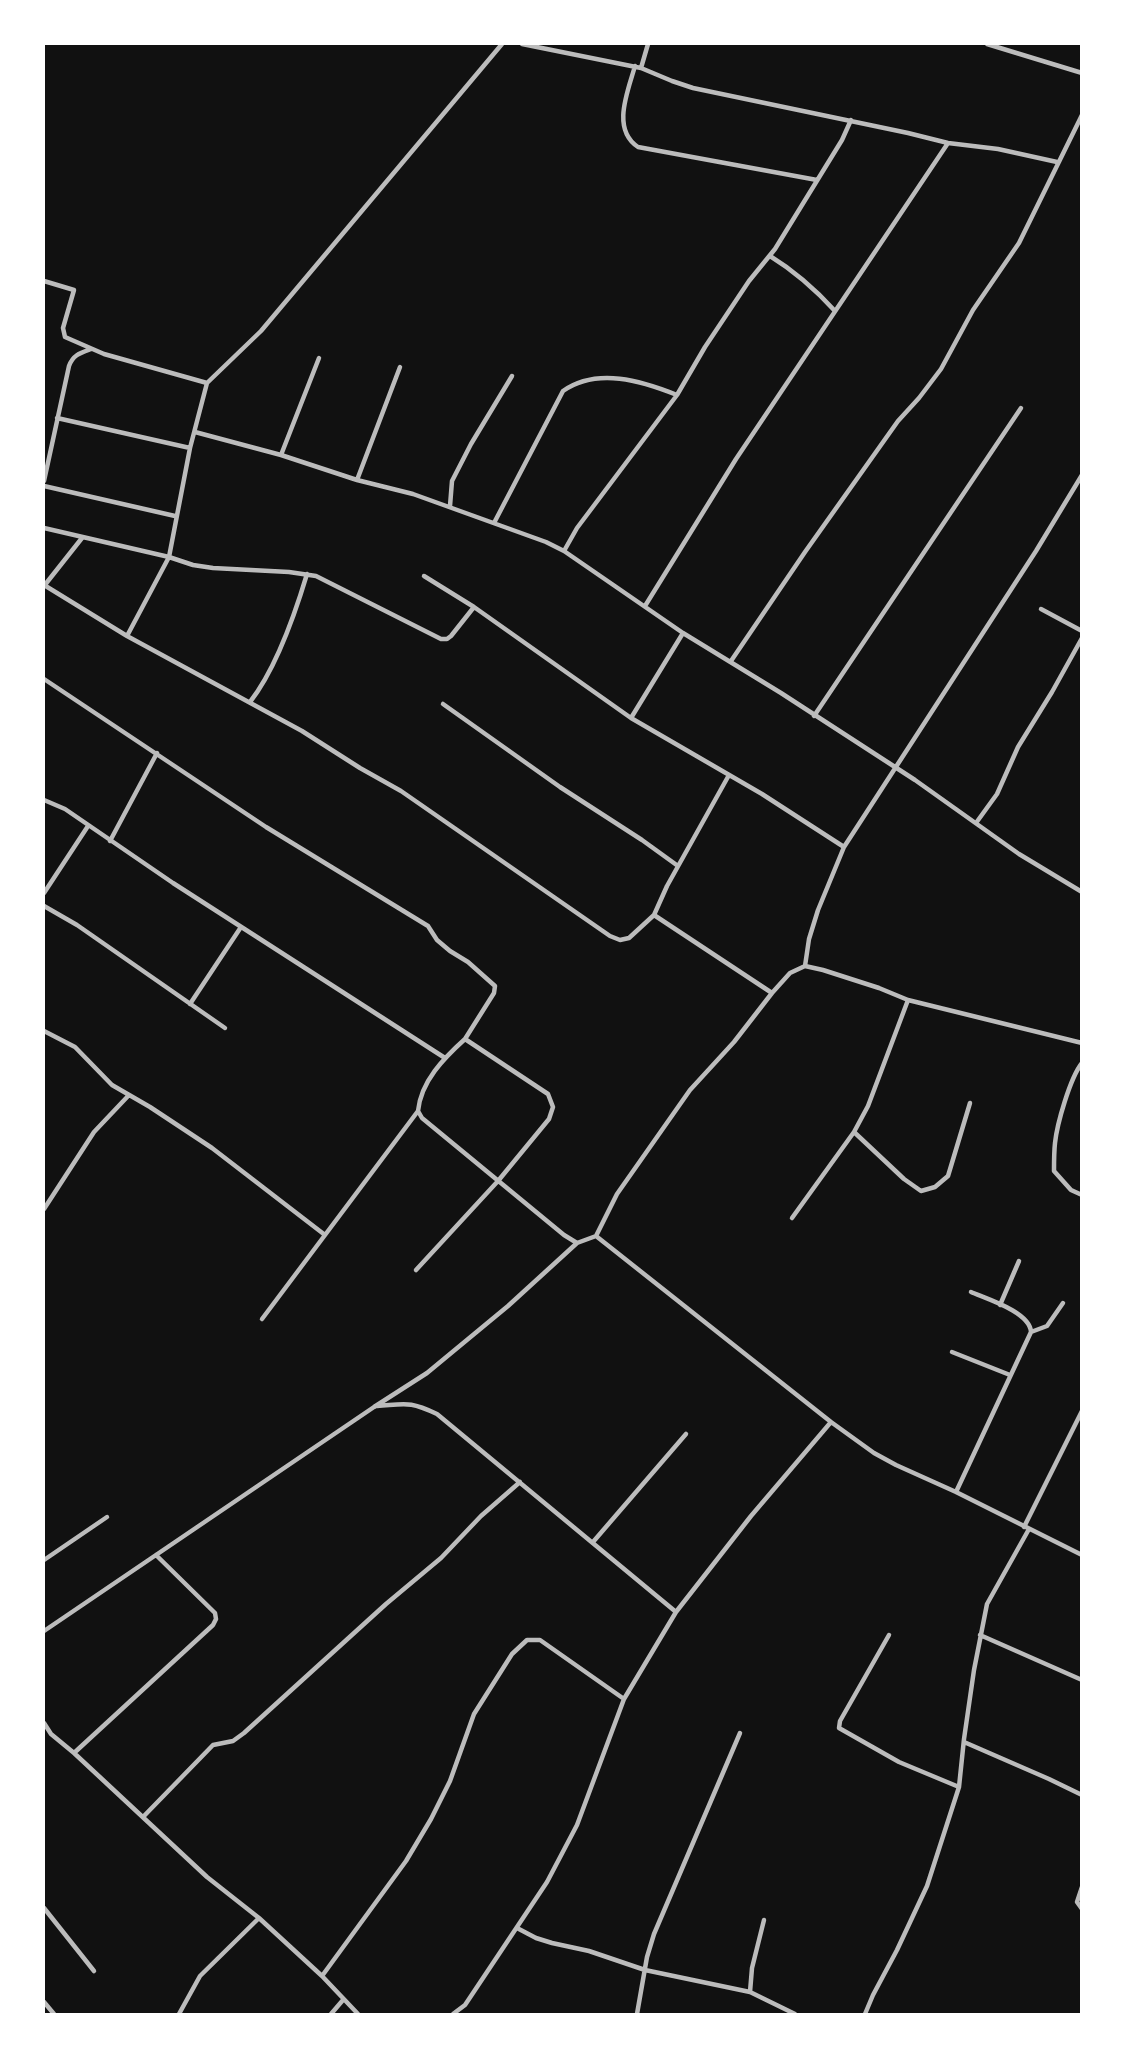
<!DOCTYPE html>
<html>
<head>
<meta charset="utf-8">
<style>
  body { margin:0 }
  #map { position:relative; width:1125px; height:2058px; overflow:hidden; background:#111; font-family:"Open Sans",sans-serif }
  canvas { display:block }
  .frame { position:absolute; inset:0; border:45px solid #fff; pointer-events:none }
</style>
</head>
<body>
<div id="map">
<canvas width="1125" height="2058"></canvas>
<div class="frame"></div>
</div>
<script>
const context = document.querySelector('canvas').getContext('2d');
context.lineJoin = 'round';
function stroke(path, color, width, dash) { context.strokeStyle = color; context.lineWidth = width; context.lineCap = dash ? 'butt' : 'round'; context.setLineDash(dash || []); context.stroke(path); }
stroke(new Path2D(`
  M522,44l119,24 31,13 21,7 215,45 40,10 50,6 59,13
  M987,44l95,29
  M635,66c-7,25 -24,63 3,81l179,33
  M641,68l7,-24
  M770,256c26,16 45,33 65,55
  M44,281l30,9 -11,38 2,9 39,17 103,29
  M57,418l133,30
  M195,432l86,23 76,25 56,14 133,48 18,9 119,82 98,60 134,87 104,74 63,38
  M281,455l38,-97
  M357,480l43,-113
  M44,481l25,-115c4,-11 11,-13 22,-17
  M44,486l131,30
  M450,506l2,-25 19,-37 41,-68
  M494,523l69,-132c34,-24 79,-10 114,4
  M44,528l125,29 24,8 20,3 76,4 27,4 125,63h6l4,-3 23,-29
  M564,551l13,-23 100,-133 28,-48 44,-66 26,-32 67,-109 9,-20
  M424,576l50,31 157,111 131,76 82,53
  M44,585l83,51 175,95 58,37 41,23 209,145 10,4 9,-2 25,-23 13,-29 62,-111
  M44,586l38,-48
  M645,606l91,-147 212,-316
  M1041,609l41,22
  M127,636l42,-79 21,-109 17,-65 54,-52 241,-287
  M731,661l74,-109 93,-131 21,-23 22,-29 32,-59 46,-67 63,-128
  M44,679l222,148 162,99 9,14 13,11 18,11 27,24 -1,7 -29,46
  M250,702c25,-32 45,-88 57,-128
  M443,704l117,83 82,53 36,26
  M814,716l207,-308
  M631,718l52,-85
  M44,800l21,9 108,74 272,175
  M976,823l21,-29 21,-47 34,-55 30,-54
  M110,841l47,-88
  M44,893l44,-67
  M44,906l33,19 148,103
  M654,915l118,78
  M805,966l4,-27 9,-29 26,-63 192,-296 46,-76
  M908,1000l174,43
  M190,1004l51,-77
  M44,1031l31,16 37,38 38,22 62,41 113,87
  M1082,1063c-12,15 -25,61 -27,80 -1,9 -1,19 -1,28l17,19 11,5
  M418,1111l4,7 142,117 13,8 19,-7 235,186
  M854,1132l50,47 17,12 14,-4 13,-11 22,-73
  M44,1209l50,-77 35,-37
  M596,1236l21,-42 73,-104 44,-48 38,-49 18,-20 15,-7 18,4 56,18 29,12 -40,106 -14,26 -62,86
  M1000,1305l19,-44
  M262,1319l156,-208c3,-30 26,-53 47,-72l83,55 5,13 -4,12 -51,62 -82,89
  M1031,1332l16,-6 16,-23
  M952,1352l58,23
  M377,1406c30,-2 32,-5 60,8l239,198
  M956,1492l75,-160c-1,-20 -44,-33 -60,-40
  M1024,1527l58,-116
  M593,1542l93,-108
  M44,1560l63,-43
  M44,1631l330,-224 53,-34 81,-67 69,-63
  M889,1635l-49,86 -1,7 60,34 60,25
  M980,1635l102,45
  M44,1723l7,11 23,19 133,124 52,41 63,58 36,38
  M964,1742l85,37 33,16
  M74,1753l139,-128 3,-6 -1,-6 -59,-58
  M143,1817l70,-72 20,-4 11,-8 142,-129 55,-46 40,-42 39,-34
  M1082,1887l-5,15 5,7
  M44,1908l50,63
  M764,1920l-12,48 -2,24 45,22
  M517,1928l19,10 16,5 37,8 56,19 105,22
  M322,1976l84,-115 25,-42 19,-38 24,-67 38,-60 15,-14h13l84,59
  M44,2002l10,12
  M179,2014l21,-38 59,-58
  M331,2014l12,-14
  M453,2014l12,-9 82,-123 30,-57 47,-126 52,-87 75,-96 80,-94 43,31 22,12 60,27 126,63
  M637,2014l10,-57 7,-23 86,-201
  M865,2014l8,-19 24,-45 30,-64 32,-99 5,-48 10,-69 13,-66 42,-75`), '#bcbcbc', 4.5);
</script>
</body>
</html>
